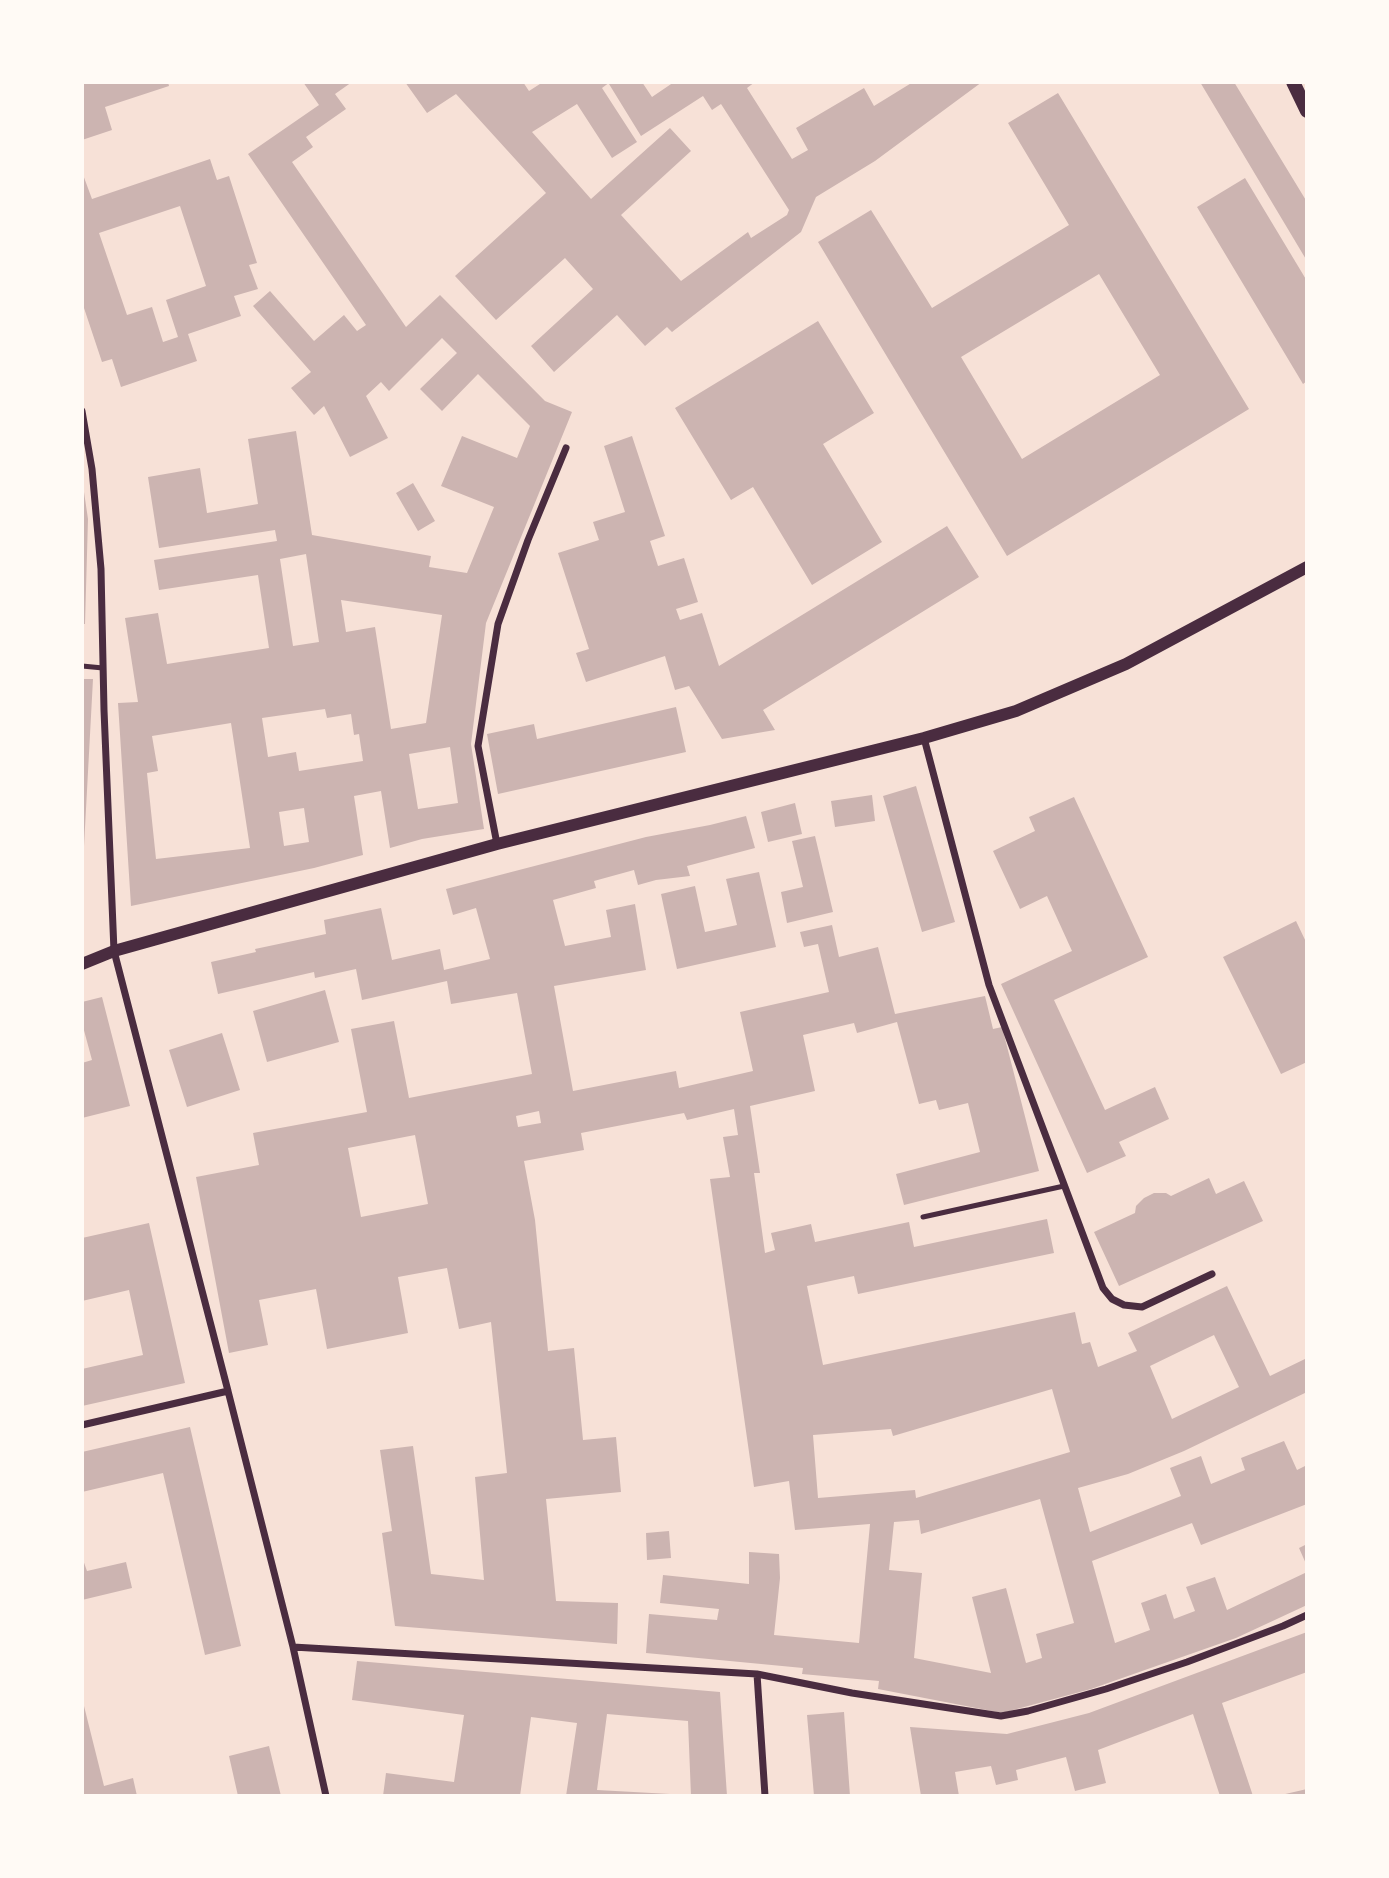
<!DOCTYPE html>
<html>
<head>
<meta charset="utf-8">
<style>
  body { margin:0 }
  #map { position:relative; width:1389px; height:1878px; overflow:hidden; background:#f7e1d7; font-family:"DejaVu Sans",sans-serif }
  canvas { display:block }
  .frame { position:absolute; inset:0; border:84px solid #fffaf5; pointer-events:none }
</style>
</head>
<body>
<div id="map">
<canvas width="1389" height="1878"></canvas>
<div class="frame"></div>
</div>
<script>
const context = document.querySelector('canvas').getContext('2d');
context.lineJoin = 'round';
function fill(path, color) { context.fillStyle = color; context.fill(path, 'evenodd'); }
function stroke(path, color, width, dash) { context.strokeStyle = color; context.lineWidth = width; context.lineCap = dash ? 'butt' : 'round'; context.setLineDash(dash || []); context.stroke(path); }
fill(new Path2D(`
  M87,82h81l1,4 -64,21 7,23 -30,10v-56z
  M303,82h49l-17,12 11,15 -40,28 7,10 -21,15 114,165 34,-32 105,106 27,11 -86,211 -15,121 13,85 -62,10 -32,9 -9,-57 -27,5 9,59 -49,13 -183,38 -13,-203 20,-1 -13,-84 33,-5 9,51 102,-16 -11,-73 -99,15 -5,-30 123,-19 -2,-11 -116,18 -11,-71 52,-9 7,45 51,-9 -10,-65 48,-8 16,104 119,21 -2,11 38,6 27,-66 -53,-21 21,-50 55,22 13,-32 -52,-52 -36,37 -22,-22 37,-36 -15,-15 -53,53 -8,-9 -15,14 22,42 -38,19 -26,-51 -10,9 -23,-27 20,-16 -58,-66 17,-15 44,50 30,-26 13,16 9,-6 -118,-171 71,-49zM306,554l13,88 -26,4 -13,-87zM341,600l101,15 -16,108 -35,6 -16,-102 -29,5zM325,709l2,9 24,-4 3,21 5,-1 4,27 -64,10 -3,-19 -28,5 -6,-39zM231,723l19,125 -94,11 -9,-86 11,-2 -6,-35zM450,747l8,56 -40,6 -9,-55zM304,808l5,34 -25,4 -5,-34z
  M405,82h118l6,9 14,-9h67l-8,6 35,54 -25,16 -35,-54 -45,28 59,67 79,-71 21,23 -70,64 60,66 67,-49 3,6 36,-23 2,-5 -68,-106 -9,6 -9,-14 -62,40 -32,-52 33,-2 10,15 22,-15h81l-8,6 45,71 16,-9 -12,-22 68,-40 10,18 39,-24h69l-107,79 -59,36 -15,35 -129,100 -5,-5 -22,19 -28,-31 -63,57 -23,-26 62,-57 -28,-31 -69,62 -41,-44 91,-83 -90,-99 -29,19z
  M1200,82h34l73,120v59z
  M1058,93l191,316 -242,147 -189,-314 53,-32 61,98 137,-83 -61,-102zM1099,274l61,101 -138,84 -61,-102z
  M210,159l7,21 12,-4 28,87 -8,2 9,24 -24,7 7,20 -53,18 9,27 -76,26 -9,-28 -10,3 -20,-60v-130l10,27zM180,206l26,80 -40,14 12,37 -15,5 -11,-35 -25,8 -28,-82z
  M1245,178l62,103v100l-4,3 -106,-177z
  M818,321l56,92 -51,31 59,98 -70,43 -59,-98 -22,13 -56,-92z
  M632,436l33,100 -15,5 8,25 26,-8 14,44 -22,7 4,11 22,-7 17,53 228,-140 32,51 -216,133 12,20 -53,9 -33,-53 -14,4 -10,-34 -79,26 -10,-29 13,-4 -31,-96 41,-13 -6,-18 32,-10 -21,-66z
  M413,483l22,38 -17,10 -22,-38z
  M82,492h2l4,27 -3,105h-3z
  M82,679h11l-9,167h-2z
  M676,707l10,45 -188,42 -11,-60 47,-10 3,15z
  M916,786l39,136 -33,10 -39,-136z
  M872,795l3,26 -40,6 -4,-26z
  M1074,797l74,160 -94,43 51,110 50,-23 14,32 -50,23 7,14 -39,17 -86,-189 71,-33 -25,-55 -27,13 -27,-58 42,-20 -6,-14z
  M795,803l7,31 -34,8 -7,-30z
  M746,816l9,32 -68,18 3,10 -34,4 -18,5 -4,-15 -40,11 2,7 -43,12 12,46 46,-9 -5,-27 29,-6 11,66 -92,16 19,105 103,-20 3,17 74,-17 -13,-59 89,-20 -11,-48 -14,3 -4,-15 32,-7 7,32 39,-10 17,67 90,-18 8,33 9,-2 37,144 -135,34 -8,-31 84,-22 -12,-49 -29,7 -3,-10 -17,4 -22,-82 -40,11 -3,-10 -51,12 12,56 -65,15 10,67h-6l11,80 10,-3 -4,-17 40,-9 4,18 94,-20 5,25 133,-28 7,34 -196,41 -4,-18 -47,10 16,79 252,-53 7,32 8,-2 8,25 39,-16 -9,-18 99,-47 43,90 37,-18v34l-123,59 -56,23 -50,14 12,44 91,-36 -11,-28 31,-12 10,28 34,-14 -4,-12 43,-17 13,29 10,-5v39l-106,41 -9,-22 -100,38 23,82 35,-13 -9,-27 25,-9 8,25 21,-8 -9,-24 29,-10 12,33 80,-38v33l-71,33 -74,26 -71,25 -89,24 -124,-24 1,-8 -77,-7 1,-6 -157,-15 3,-39 68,6 2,-11 -59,-6 3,-28 86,9v-32l30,2 1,24 -6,57 85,8 11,-119 -75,6 -6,-49 -35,6 -44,-308 20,-2 -7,-40 15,-2 -4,-26 -47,11 -3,-7 -103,20 3,17 -60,11 11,59 13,131 26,-3 9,92 33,-3 5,55 -75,7 10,102 62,2 -1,41 -222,-18 -13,-93 10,-2 -12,-81 33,-4 18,128 53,6 -9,-103 32,-4 -16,-151 -32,7 -12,-61 -49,9 10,56 -81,16 -11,-60 -57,11 9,45 -39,8 -33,-176 63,-12 -6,-32 114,-21 -16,-83 43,-8 15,77 123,-24 -15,-81 -66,11 -4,-23 -85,19 -6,-31 -41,9 -1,-6 -96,22 -7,-32 45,-10 -1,-3 71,-15 -2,-14 57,-12 11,52 48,-11 4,21 46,-11 -14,-51 -23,7 -7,-26 200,-52 64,-12zM539,1111l2,12 -23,4 -2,-11zM415,1135l13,69 -67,13 -13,-69zM1214,1335l25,52 -67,32 -22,-53zM1052,1389l18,63 -154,46 -1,-8 -97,8 -5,-63 78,-6 2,7zM1040,1499l34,124 -38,11 6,24 -16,5 -20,-75 -34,9 19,76 -77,-15 8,-85 -33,-3 5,-48 25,-2 2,14z
  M815,836l18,76 -46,11 -6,-31 22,-5 -11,-46z
  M759,872l17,75 -99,22 -16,-75 34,-8 10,46 32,-7 -11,-46z
  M1296,921l11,23v118l-26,12 -58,-117z
  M325,990l14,52 -72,20 -14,-51z
  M102,997l28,109 -48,12v-55l10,-3 -10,-37v-21z
  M222,1033l18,57 -53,17 -18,-57z
  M1209,1178l7,16 28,-13 19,40 -144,65 -25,-54 41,-19 1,-7 8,-8 10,-5h12l5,3z
  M149,1223l36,160 -103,23v-37l61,-14 -14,-65 -47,11v-63z
  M190,1427l51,219 -36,9 -42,-182 -81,19v-40z
  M669,1531l2,27 -24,2 -1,-27z
  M1307,1544v22l-8,-18z
  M82,1557l5,14 39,-9 6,26 -50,12z
  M1307,1632v40l-85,31 31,93h-33l-27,-82 -95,36 8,33 -31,8 -9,-34 -50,13 2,10 -22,5 -5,-19 -36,6 4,24h-38l-11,-69 97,7 82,-21z
  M357,1661l363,31 7,104h-36l-3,-75 -81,-7 -10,76 73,4v2h-104l11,-73 -46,-6 -11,79h-137l3,-23 68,9 10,-67 -112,-15z
  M82,1698l22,88 29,-8 4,18h-55z
  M844,1712l6,84h-36l-7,-81z
  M269,1746l12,50h-43l-9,-40z
  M1307,1789v7h-26v-1z`), '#ccb4b1');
stroke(new Path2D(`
  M82,666l21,2
  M923,1217l141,-31`), '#4a2c40', 5);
stroke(new Path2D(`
  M82,411l10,58 9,100 3,141 10,241 114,440 -146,34
  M924,738l65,247 114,303 9,11 12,6 18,2 70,-33
  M497,844l-19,-98 20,-122 30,-84 38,-92
  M228,1391l65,256 33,149
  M293,1647l464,27 95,19 149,23 27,-5 78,-22 81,-27 96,-36 24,-11
  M757,1674l8,122`), '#4a2c40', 7);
stroke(new Path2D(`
  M82,964l32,-13 383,-107 427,-106 92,-27 110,-47 181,-97`), '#4a2c40', 12);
stroke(new Path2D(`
  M1293,82l14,29`), '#4a2c40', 14);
</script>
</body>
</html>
